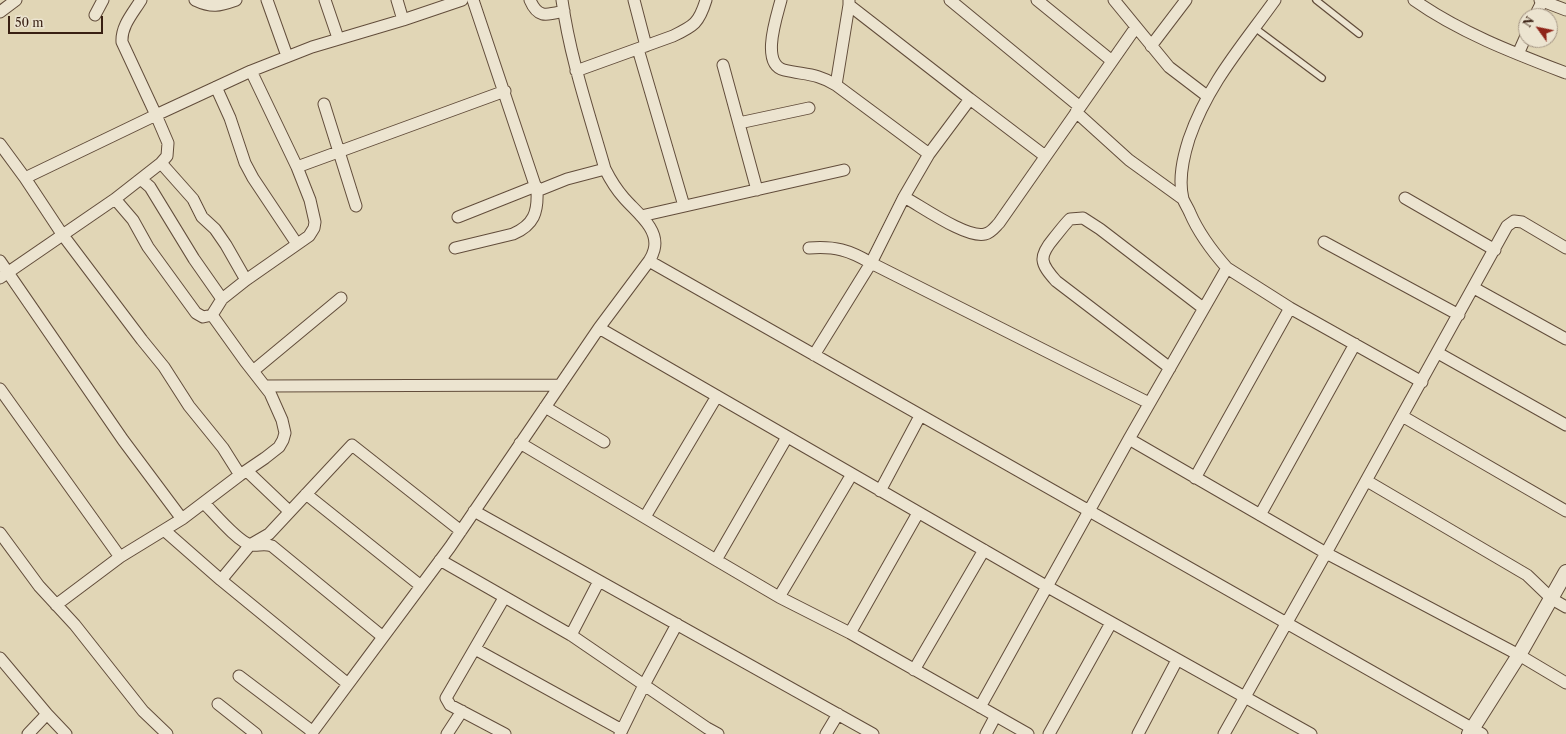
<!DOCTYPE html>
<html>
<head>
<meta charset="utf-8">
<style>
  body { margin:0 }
  #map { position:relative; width:1566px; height:734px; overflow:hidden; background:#e1d6b6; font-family:"Libre Caslon Text",serif }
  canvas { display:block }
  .north { position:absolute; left:1518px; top:8px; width:40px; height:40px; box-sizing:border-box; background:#ece4d0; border:1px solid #a49584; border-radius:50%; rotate:303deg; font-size:11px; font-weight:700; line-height:16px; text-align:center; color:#381f12 }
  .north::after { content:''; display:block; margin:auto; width:14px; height:18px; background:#8f2418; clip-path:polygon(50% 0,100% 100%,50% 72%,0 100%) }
  .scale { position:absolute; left:8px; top:16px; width:95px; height:18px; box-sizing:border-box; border:2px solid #381f12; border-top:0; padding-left:5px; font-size:12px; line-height:14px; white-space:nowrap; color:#381f12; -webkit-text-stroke:3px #ece4d0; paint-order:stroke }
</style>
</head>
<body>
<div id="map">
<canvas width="1566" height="734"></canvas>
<div class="north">N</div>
<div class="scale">50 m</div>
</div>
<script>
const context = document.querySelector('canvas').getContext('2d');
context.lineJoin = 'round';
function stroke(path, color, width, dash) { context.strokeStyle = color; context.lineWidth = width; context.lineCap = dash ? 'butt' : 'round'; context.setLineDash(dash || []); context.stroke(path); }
const service = new Path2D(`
  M1316,0l43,34
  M1255,28l67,50`);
const minor = new Path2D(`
  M195,0c17,8 24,6 41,0
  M267,0l20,56
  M325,0l13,38
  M397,0l6,20
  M530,0c8,19 17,15 34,11
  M634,0l12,46
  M781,0c-4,16 -21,64 3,70 21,5 33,3 52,15
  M849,0v5l121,94
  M950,0l130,107
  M1037,0l75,61
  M1114,0l55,67 38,29
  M1414,0c45,32 100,53 152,73
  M1540,0l26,10
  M849,5l-13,80 93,69
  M0,12l16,-12
  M95,15l8,-15
  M1535,16l8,-16
  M1151,46l35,-46
  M638,49l46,157
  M1518,54l8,-18
  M723,65l34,125
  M576,71l97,-35c21,-10 26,-13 33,-36
  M216,87l14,31 15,45 8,15 44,66
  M324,104l32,102
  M1076,112l53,48 54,39
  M739,123l70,-15
  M0,144l25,34 37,56 80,106 22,27 25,39 34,42 17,27
  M161,163l32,36 9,18 13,12 11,16 20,35
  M297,167l208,-76
  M25,178l131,-63 -34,-73c-1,-16 11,-29 19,-42
  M142,180l8,7 44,72 28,40
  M537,191l30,-12 38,-10
  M904,197l25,-43 41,-55 75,57
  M1405,198l90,52
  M115,199l18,21 15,27 48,66 7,4 9,-2
  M641,216l203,-46
  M458,217l78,-31
  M1324,242l135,73
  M455,248l58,-14c21,-9 25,-22 24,-43l-64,-191
  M809,248c26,-2 40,2 62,15l33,-66c17,9 63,42 81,37 6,-1 10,-7 14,-11l137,-196
  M0,261l123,179 59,79
  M649,261l833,473
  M1227,268c-15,-17 -28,-34 -37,-55 -2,-5 -5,-9 -7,-14 -5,-20 0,-41 6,-60 19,-55 53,-93 86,-139
  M0,278l115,-79 46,-36 6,-7 1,-13 -12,-28 95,-44 61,-24 91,-27 59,-20
  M1474,288l92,51
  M599,328l447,258 265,148
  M1438,353l128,72
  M814,355l57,-92 278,140
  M1170,368l-114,-87c-16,-18 -18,-24 -2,-43 5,-6 10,-13 16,-19l13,-1 17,11 103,79
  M253,371l88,-73
  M265,386l294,-1
  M0,389l120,168
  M545,407l59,35
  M1402,416l164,95
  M787,437l-71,123 63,37 71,36 178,101
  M1129,439l197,114 193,102 47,28
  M520,443l196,117
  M247,471l42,40
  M1195,478l95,-170
  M1367,481l160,94 25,24 14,8
  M880,491l40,-75
  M306,494l115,92
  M204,503c10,10 34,39 47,42 7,1 14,-2 21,1l111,91
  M474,511l399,223
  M1260,515l95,-171
  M645,517l72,-121
  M164,530l57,50 127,104
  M0,533l39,53 36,39 68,86 24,23
  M440,560l131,75 136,93 11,6
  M221,580l29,-35 19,-11 83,-89 109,86
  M779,597l73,-123
  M504,598l-58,100 4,7 55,29
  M56,605l64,-48 62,-38 58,-44 25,-17 14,-11 4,-7 2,-7 -3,-13 -12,-27 -25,-32 -33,-46 10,-16 24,-19 63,-44 5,-8 1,-6 -5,-22 -13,-33 -46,-96
  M850,633l68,-120
  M571,635l28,-54
  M475,649l147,81
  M0,658l47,56 19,20
  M914,670l70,-120
  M239,676l74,56
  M218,704l38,30
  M980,707l149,-268 98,-171 63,40 132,74
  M28,734l19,-20
  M311,734l139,-187 149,-219 50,-67c2,-3 4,-7 5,-11 6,-21 -18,-38 -30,-52 -8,-9 -14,-19 -19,-29 -16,-56 -35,-111 -43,-169
  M447,734l15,-23
  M620,734l24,-49 33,-61
  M826,734l12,-20
  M986,734l9,-17
  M1049,734l62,-111
  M1138,734l39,-74
  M1224,734l102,-181 181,-327 7,-5 8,1 44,26`);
const tertiary = new Path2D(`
  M1469,734l50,-79 47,-83`);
stroke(service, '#624d3b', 8);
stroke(minor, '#624d3b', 13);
stroke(tertiary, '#624d3b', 16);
stroke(service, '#ece4d0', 5.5);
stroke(minor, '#ece4d0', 11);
stroke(tertiary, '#ece4d0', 14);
</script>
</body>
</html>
